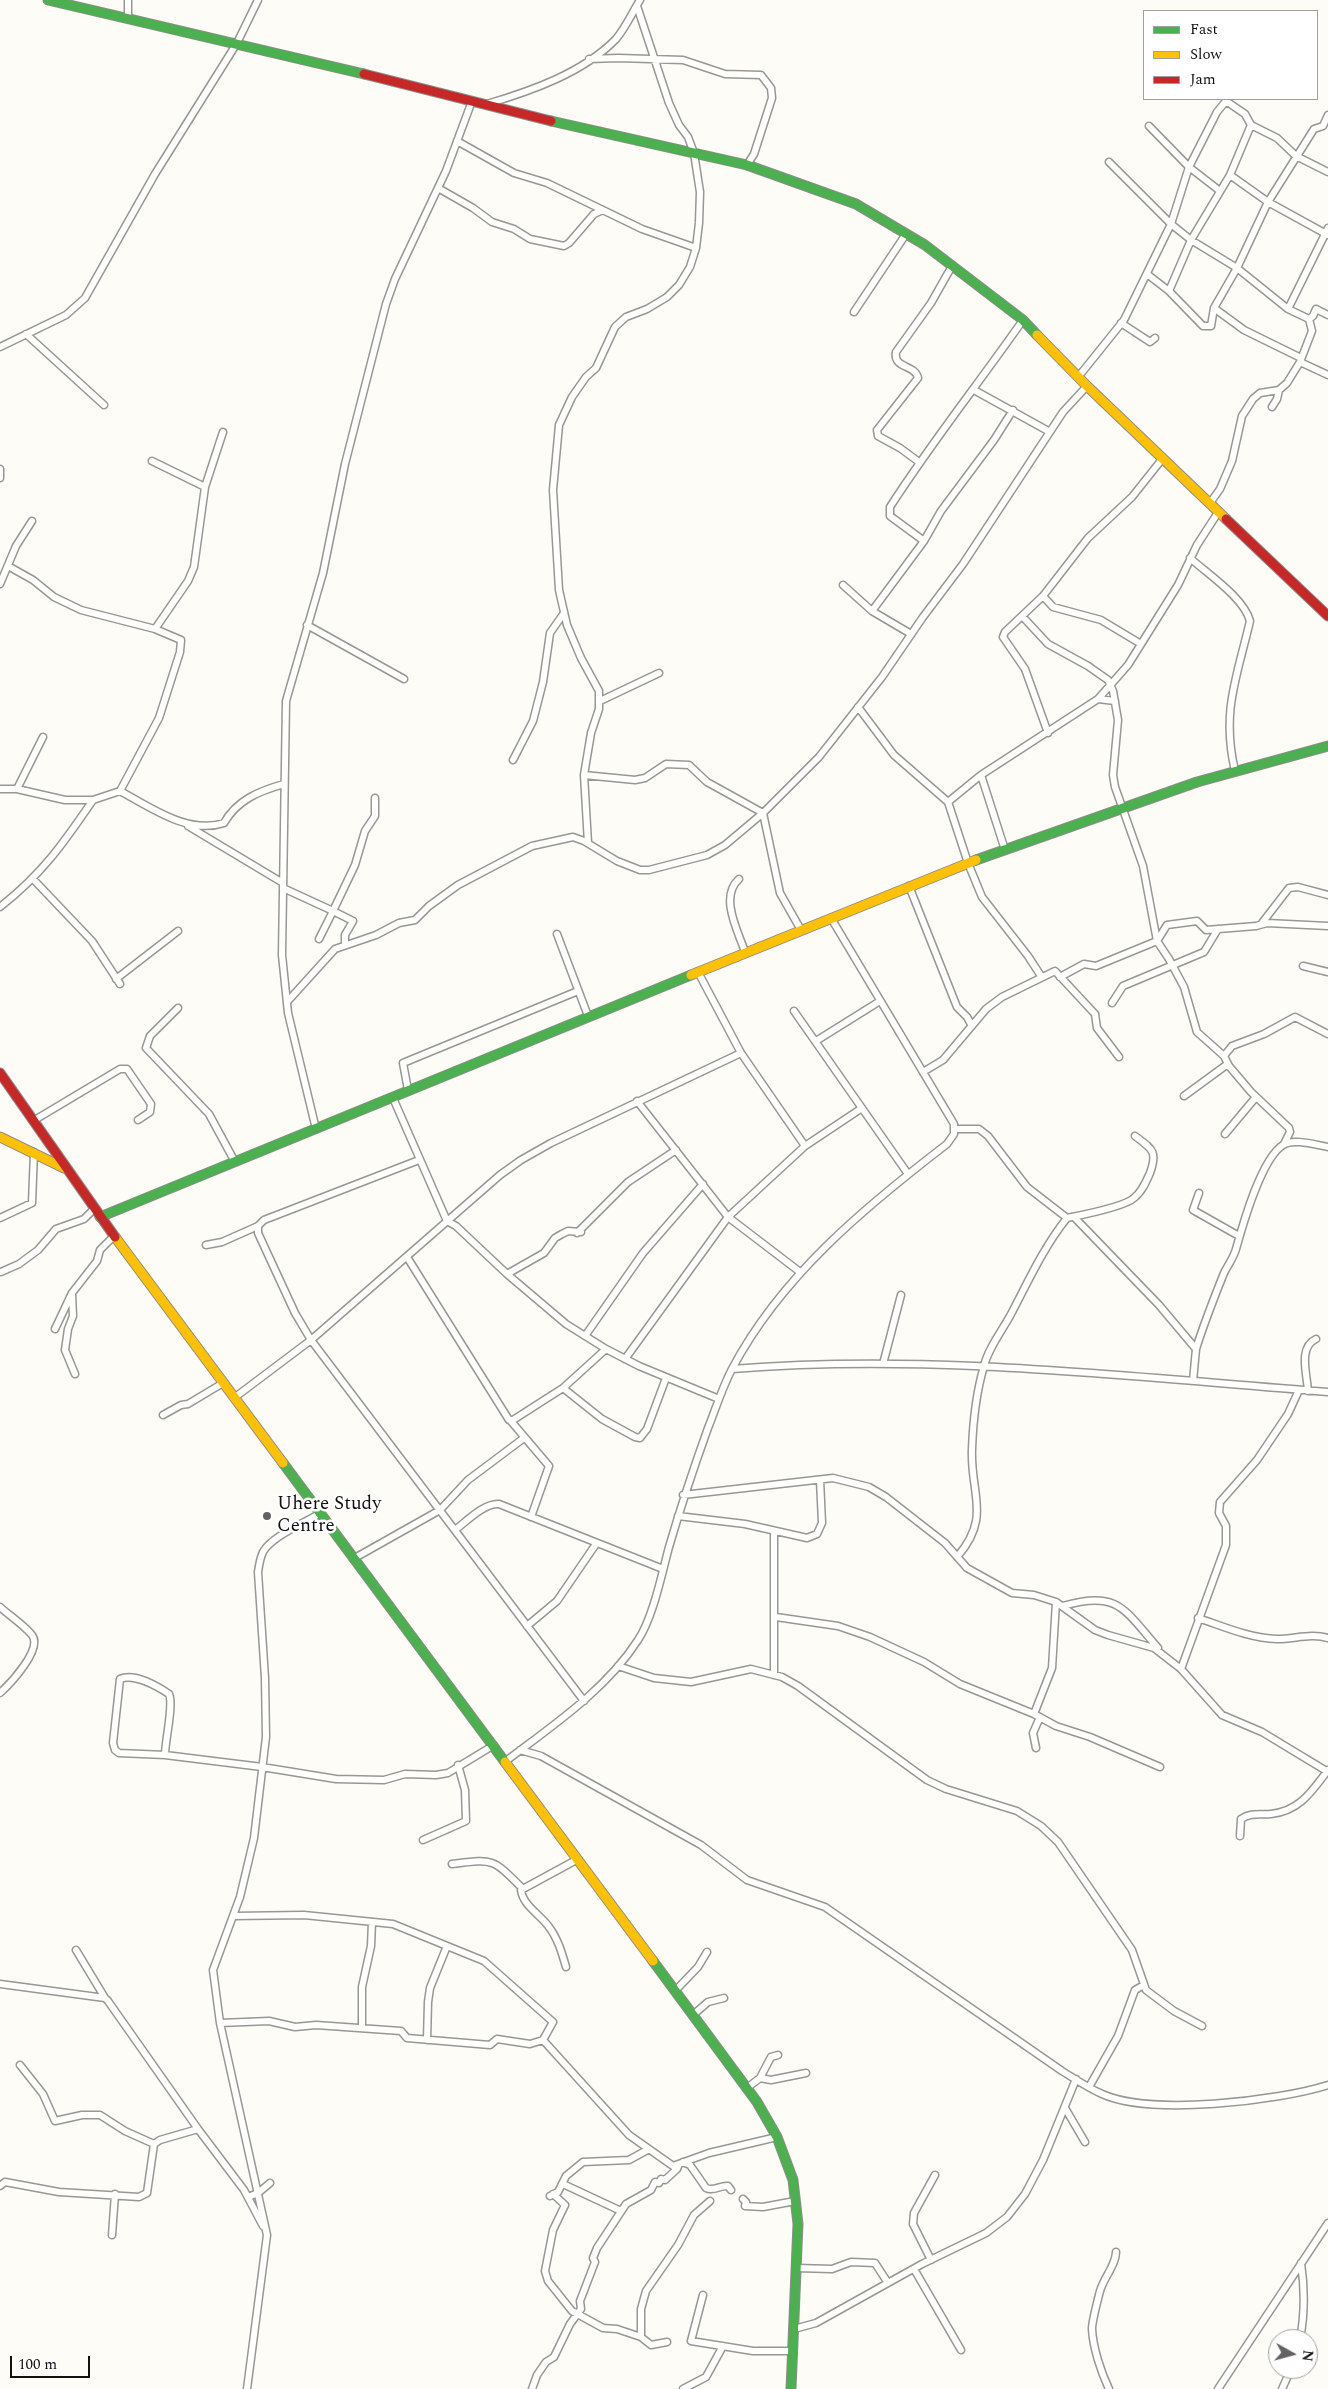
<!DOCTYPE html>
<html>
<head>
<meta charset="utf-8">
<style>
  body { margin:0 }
  #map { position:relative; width:1328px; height:2389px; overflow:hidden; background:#fdfcf7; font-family:Spectral,serif }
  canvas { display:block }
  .legend { position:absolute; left:1143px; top:10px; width:175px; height:90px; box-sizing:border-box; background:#fff; border:1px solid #a0a0a0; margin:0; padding:6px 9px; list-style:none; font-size:15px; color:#111 }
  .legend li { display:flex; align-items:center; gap:10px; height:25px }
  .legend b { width:25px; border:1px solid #a0a0a0 }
  .north { position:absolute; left:1268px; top:2329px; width:50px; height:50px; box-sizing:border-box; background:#fff; border:1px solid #a0a0a0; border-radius:50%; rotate:97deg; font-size:14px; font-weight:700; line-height:20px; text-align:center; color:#111 }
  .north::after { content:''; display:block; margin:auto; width:18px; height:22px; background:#646362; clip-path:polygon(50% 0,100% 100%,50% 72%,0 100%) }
  .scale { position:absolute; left:10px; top:2356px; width:80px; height:22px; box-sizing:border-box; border:2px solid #111; border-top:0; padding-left:6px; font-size:15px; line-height:18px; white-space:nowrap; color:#111; -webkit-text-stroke:4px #fff; paint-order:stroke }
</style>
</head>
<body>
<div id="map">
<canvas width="1328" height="2389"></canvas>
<ul class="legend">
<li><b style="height:6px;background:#4caf50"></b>Fast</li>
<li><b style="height:6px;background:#ffc107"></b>Slow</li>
<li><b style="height:6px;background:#c62828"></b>Jam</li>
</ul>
<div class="north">N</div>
<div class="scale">100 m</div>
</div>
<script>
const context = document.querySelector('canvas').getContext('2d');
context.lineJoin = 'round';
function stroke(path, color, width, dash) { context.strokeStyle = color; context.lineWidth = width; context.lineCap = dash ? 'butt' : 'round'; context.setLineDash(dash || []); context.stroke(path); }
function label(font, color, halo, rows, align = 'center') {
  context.font = font + ' Spectral,serif'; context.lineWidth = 5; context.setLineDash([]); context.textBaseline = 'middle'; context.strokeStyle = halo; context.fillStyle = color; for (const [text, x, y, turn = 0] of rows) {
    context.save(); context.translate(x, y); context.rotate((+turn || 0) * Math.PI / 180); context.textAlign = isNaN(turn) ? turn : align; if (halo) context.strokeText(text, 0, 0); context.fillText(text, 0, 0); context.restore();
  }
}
const street = new Path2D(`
  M128,0v18
  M589,59l29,-1 65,2 42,14 36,1 10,13 1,10 -18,56 -7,11
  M487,104c44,-13 96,-31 129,-65 10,-12 16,-26 24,-39
  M1149,126l40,41 31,24
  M457,141l57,32 33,10 95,46 54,19
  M1109,162l62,62 20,16 46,28 51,41 21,10 4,-3 3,-7 12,6
  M1230,175l38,27 60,33
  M438,188l35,20 19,14 22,7 16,10 34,7 5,-3 25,-29 9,-4
  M1147,274l22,17 34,35h8l3,-18 23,-40 31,-66 46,-73 9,-3 5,-11
  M1169,291l22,-51 39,-65 21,-50
  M1214,308l30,22 57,28
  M1288,309l40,-81
  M854,312l52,-78
  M1121,323l29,19 5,-4
  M26,334l78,71
  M0,347l66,-32 19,-17 70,-124 82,-131 21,-43
  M1300,362l28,13
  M1079,376l45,-56 47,-96 18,-57 28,-55 9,-11 19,13 6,11 26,13 19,18 32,16
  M974,390l76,42
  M1272,407l5,-8 2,-9
  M152,461l53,26
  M919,462l-19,-14 -22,-12 -1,-6 41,-52c-3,-14 -25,-9 -22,-26l35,-49 21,-37
  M0,469v9
  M1210,503l10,-14 12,-28 10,-45 11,-17 7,-6 19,-3 8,-7 13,-21 12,-31 -3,-12
  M924,541l-34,-25v-9c41,-64 89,-124 133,-187
  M1190,558c19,17 54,40 60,63 -13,56 -29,91 -15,150
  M8,566l25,14 21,17 27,13 74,19 26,11 -1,12 -21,66 -39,73 -27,9
  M0,584l16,-38 16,-25
  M843,585l29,26 39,23
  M1043,596l10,11 48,13 40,24
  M872,611l52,-70 17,-30 53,-71 19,-30
  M1022,616l26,28 40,22 20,14 5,11 5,29 -5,55 2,12 28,79 14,75 12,18 15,28 13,45 27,24 5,10
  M307,625l97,54
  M155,629l33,-48 6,-14 11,-80 18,-55
  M1098,699l17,2
  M600,701l59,-28
  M858,707l36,48 54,47 20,61 14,34 46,59 13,20
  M1048,733l-23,-64 -22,-32 2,-5 38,-36 45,-58 44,-41 31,-39
  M513,760l20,-39 10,-39 7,-49 14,-20
  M584,775l51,5 10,-2 21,-14 23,1 18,17 56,31 17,80 21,37
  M981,775l24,75
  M0,789h17l48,11h28c-30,44 -51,74 -93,107
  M17,789l26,-52
  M120,791c30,16 68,44 104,32 13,-23 35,-32 60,-39
  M948,802l33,-27 117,-76 30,-34 50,-80 19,-40 22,-34
  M188,826l95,57
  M588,843l-4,-68 7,-42 8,-24v-18l-18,-33 -14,-33 -8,-35 -6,-100 6,-65 13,-28 14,-20 10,-9 19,-41 11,-10 21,-8 20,-12 12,-12 11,-18 6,-19 3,-25 1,-31 -6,-39 -6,-16 -9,-12 -10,-22 -32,-97
  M33,879l59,62 28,43
  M739,879c-20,18 -1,52 6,73
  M909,886l48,121 10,10 5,9
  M283,888l50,23 22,-46 10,-34 10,-15v-18
  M1262,923l27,-35 9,-1 30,8
  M557,934l31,82
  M319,939l14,-28 20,10 -8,14v10
  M1303,966l25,6
  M698,972l43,81 64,93
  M1060,977l24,-13 12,2 61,-25 10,-16 30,-4 9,9 50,-4 11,-3 61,3
  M116,979l62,-48
  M287,1002l48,-53 41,-14 23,-12 16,-3 14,-14 29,-21 74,-39 41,-9 11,4 33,20 23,9h9l58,-15 18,-10 38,-32 56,-56 63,-80 41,-60 40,-53 100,-152 24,-26
  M1112,1003l11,-17 81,-34 14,-23
  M178,1008l-28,28 -4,12 63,66 26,48
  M794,1011l114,163
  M816,1041l64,-40
  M1224,1056l8,-10 32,-12 31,-17 33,17
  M923,1072l20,-12 43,-51 16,-12 53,-26 40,43 2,14 22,29
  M408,1090l-5,-27 175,-72
  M1184,1096l41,-30h4l22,26 38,36 1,4 -6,12
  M393,1098l54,123 9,5 51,48 59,50 40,25 33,17 80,33
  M637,1101l91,116 72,55
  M33,1121l87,-52h7l24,35 -1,8 -12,8
  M316,1129l-28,-116 -6,-58 4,-254 37,-128 22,-109 41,-160 9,-25 51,-108 26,-70
  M955,1129h24l9,7 39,51 40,31
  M1225,1134l31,-37
  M419,1160l-155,60 -6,6v7l37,80 16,27 273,361
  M1199,1193l-6,17 46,26
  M1074,1217l85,88 37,44 -3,32
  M0,1218l32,-15 2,-51
  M577,1233l51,-51 48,-32
  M206,1245l16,-3 36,-16
  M407,1257l102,163h4l50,-32 43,-39
  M1,1272l18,-8 19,-14 18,-21 28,-10 10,-10
  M507,1274l37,-21 11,-15 7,-4 6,-3 13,1
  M72,1294l1,22 -5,13 -3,21 10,24
  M55,1329l17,-36 25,-32 3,-11 14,-14
  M585,1336l58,-83 60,-69
  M1196,1349c8,-26 18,-51 28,-76 4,-8 10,-16 12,-24 7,-25 25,-90 47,-104 10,-7 33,0 45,2
  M625,1359l103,-142 77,-71 57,-38
  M883,1364l18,-69
  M732,1369c199,-16 397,8 596,23
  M563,1388l39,31 33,18 5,1 7,-9 19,-51
  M1308,1391c-1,-17 -10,-44 8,-52
  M234,1398l77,-58 189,-165 21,-15 30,-17 190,-90
  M163,1415l18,-10 7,-1 35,-21
  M510,1420l39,46 -18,51
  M683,1495l150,-17 36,9 17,10 59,46 22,25 45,25 22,2 22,7 39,28 13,5 46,13 27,21 41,46 40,17 66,40
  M678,1516l67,8 62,14 10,-4 5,-11 -2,-43
  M455,1530c12,-9 29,-27 44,-26l164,65
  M957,1557c35,-40 13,-63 15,-108 1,-27 4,-56 12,-83 4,-17 17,-34 26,-50 18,-34 33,-68 57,-98 15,-3 57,-11 67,-20 8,-6 12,-16 16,-25 8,-22 2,-24 -15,-37
  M353,1559l87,-49 28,-30 56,-42
  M1063,1606c55,-16 61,3 95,42
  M0,1607c10,9 24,18 32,28 11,14 -22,49 -32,58
  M776,1617l62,9 32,11 54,25 36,22 74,30 18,-46 4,-66
  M1198,1618c27,9 51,20 79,21 18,0 34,-6 51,-1
  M527,1626l30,-25 39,-57
  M618,1666l36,12 37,4 60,-13 31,8 16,9 129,94 19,9 71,22 24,15 17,16 74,108 14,40 28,21 28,15
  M1181,1669l45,-124v-19l-7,-13 1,-11 37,-42 31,-46 11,-24
  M774,1675v-144
  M1034,1714l22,12 34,11 70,30
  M1036,1748l-3,-15 7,-16
  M520,1750l21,6 160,89 46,35 78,27 237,164c13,8 26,17 40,23 49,22 175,7 226,-9
  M165,1755c0,-15 9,-50 4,-61 -12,-8 -35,-21 -49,-15l-7,64 2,7 4,3 46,2 97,12 74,12 48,1 21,-6 31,1 12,-2 46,-28
  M506,1761c46,-35 100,-71 132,-121 15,-22 24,-67 31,-93 12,-41 25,-80 39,-119 8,-20 14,-40 24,-59 49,-93 133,-162 215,-225l7,-10v-10l-123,-206
  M1240,1836l1,-17c10,-7 19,-4 30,-5 29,-3 41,-23 57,-44
  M423,1840l43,-19 -1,-31 -7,-25
  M452,1864c42,-5 40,-6 70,24
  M76,1950l29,48
  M566,1967c-4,-14 -8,-28 -17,-40 -8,-12 -26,-21 -28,-37l57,-31
  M0,1984l105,14 3,3 90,128 46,61 19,36
  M675,1991l23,-24 9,-15
  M693,2015l15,-13 16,-4
  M220,2023l49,-2 26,6 21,-2 85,6 6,7 83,7 7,-6 33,5 13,-4 10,-18 -69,-61 -91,-37 -89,-9 -70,1
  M362,2028v-41l9,-41 1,-24
  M427,2040l1,-38 2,-14 17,-42
  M543,2040l86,95 44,31 36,-13 68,-16
  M20,2065l23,29 12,27 27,-6h18l25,16 29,13
  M760,2078l11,-21 7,-2
  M1089,2087l29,-51 17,-46 9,-5
  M747,2088l13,-10 11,2 35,-7
  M1065,2108l20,34
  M683,2162l7,3 16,23c8,4 14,-3 22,-2l3,4
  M563,2184l58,27
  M0,2186l5,-4 54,10 80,5 8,-4 7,-49 6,-4 38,-11
  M553,2194l12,11 -12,25 -8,41 3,10 24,30 31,17 14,1 24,8 10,8 16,-3
  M550,2196l8,-4 8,-16 17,-14 46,-2 20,-11
  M248,2197l10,-4 12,-10
  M743,2199l3,3 -1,4 18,1 32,-6
  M112,2235l3,-41
  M931,2260l-18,-36 1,-11 21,-38
  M796,2268l36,1 19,-7 24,1 13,20
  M914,2269l47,81
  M703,2295l-12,46 62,10h39
  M794,2329l22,-6 106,-59 64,-31 21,-16 18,-23 18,-34 33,-81
  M641,2337v-28l5,-18 32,-46 16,-30 16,-14
  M1300,2339c5,-26 5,-49 1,-76
  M247,2389l20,-154 -47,-212 -7,-53 27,-73 14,-59 12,-101 -1,-59 -7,-106c1,-7 2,-14 5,-20 8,-15 41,-29 56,-38
  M532,2389l5,-14 9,-13 8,-5 16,-33 11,-15 -1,-8 15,-39 -2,-4 4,-10 29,-44 25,-14 4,-8 4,1 2,-4 4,1 12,-11 2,-5
  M683,2389l23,-12 17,-31
  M1109,2389c-8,-17 -16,-41 -17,-60 0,-8 6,-30 8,-38 4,-14 16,-26 16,-39
  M1218,2389l110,-166
  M1282,2389l9,-20`);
const fast = new Path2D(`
  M48,0l316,74
  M551,121l196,44 109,39 69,41 98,75 14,15
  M976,860l221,-78 131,-36
  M100,1217l591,-242
  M283,1463l222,299
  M653,1961l104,141 20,35 16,43 5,44 -7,165`);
const slow = new Path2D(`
  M1037,335l50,51 139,133
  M691,975l285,-115
  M0,1137l64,31
  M115,1237l168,226
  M505,1762l148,199`);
const jam = new Path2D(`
  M364,74l187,47
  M1226,519l102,97
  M0,1073l115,164`);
stroke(street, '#979795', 9);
stroke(fast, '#8e8d8b', 11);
stroke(slow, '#8e8d8b', 11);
stroke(jam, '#8e8d8b', 11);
stroke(street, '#fffffe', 6);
stroke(fast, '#4caf50', 9);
stroke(slow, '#ffc107', 9);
stroke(jam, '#c62828', 9);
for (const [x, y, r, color] of [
  [267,1516,5,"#646362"]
]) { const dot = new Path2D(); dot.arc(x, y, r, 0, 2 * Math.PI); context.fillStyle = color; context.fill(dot); stroke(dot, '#fff', 2); }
label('19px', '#111', '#fff', [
  ["Uhere Study",277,1505],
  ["Centre",277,1527]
], 'left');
</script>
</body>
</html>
